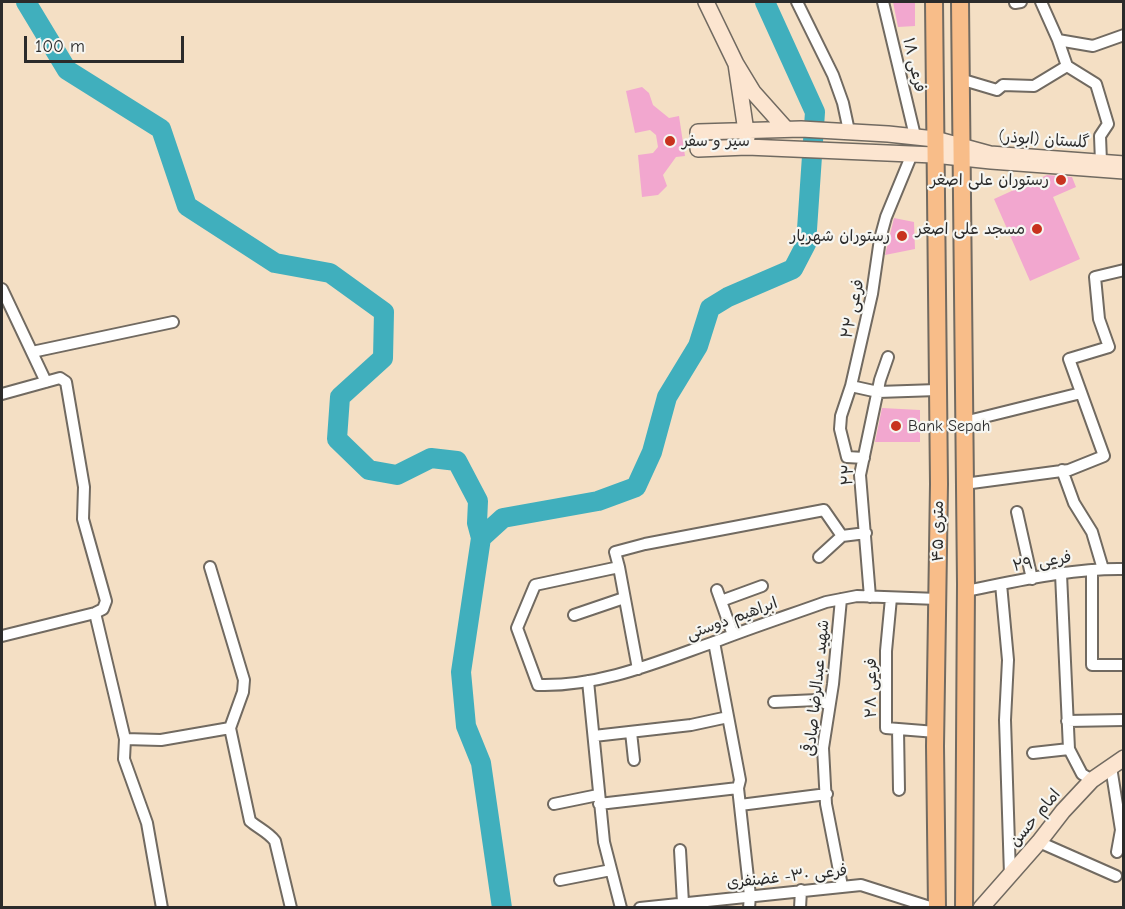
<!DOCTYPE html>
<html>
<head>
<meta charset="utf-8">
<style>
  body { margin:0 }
  #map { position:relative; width:1125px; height:909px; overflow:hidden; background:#f4dfc4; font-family:"Comic Neue",sans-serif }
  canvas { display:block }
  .frame { position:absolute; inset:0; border:3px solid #2b2b2b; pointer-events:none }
  .scale { position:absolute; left:24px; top:36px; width:160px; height:27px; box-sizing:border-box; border:3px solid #2b2b2b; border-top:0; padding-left:8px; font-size:18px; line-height:21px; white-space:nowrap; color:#2b2b2b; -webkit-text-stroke:4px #f6f6f2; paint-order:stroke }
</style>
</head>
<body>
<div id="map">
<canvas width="1125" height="909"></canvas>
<div class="frame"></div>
<div class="scale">100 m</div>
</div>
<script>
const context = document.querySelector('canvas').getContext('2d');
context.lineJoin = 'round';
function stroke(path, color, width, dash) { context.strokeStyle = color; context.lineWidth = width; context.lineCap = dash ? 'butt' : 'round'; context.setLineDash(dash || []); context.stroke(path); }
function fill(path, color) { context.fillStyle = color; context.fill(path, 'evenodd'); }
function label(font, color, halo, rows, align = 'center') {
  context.font = font + ' "Comic Neue","Playpen Sans Arabic",sans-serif'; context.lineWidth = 4.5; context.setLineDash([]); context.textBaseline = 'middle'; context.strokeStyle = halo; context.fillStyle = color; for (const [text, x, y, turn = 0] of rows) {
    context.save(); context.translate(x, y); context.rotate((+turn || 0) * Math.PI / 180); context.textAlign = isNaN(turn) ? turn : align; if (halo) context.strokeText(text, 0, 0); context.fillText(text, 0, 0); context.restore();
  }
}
stroke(new Path2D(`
  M26,2l41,68 94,59 26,77 88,57 55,10 54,39 -1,46 -43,39 -3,42 32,31 28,5 34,-17 26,3 21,40 -1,22 4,15
  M502,908l-21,-145 -15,-37 -5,-54 20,-134 22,-20 95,-17 38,-14 16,-35 15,-55 31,-51 12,-38 18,-11 65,-28 13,-25 9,-132 -50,-110`), '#40afbd', 20);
fill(new Path2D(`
  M893,2h22v24l-17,1z
  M642,87l7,6 4,12 16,13 10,-2 6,40 -9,1 -13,18 4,11 -9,9 -16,2 -4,-42 15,-2 5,-6 -2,-12 -6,-5 -15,3 -9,-42z
  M1047,175l25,2 4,10 -23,10 27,62 -50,22 -36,-82z
  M894,218l20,4 1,27 -30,6z
  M882,408l38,2v32h-45z`), '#f2a7cf');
const street = new Path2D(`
  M797,2l36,73 10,28 6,28
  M883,2l32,134
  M1041,2l17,38 9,26
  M1015,3l6,-1
  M1058,40l35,6 31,-11
  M1067,66l29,18 12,40 -8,12 1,26
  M960,79l37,11 6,-5 31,1 33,-20
  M2,289l44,93
  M32,352l141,-30
  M851,386l27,6 59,-2
  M2,394l58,-16 6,4 18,105 -1,32 23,82 -3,8 -8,4 -93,23
  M964,422l117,-29
  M864,458l-17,-1 -7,-28 1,-13 10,-30 21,-92 8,-55 6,-22 26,-63
  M1062,470l12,33 18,29 11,37
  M964,484l105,-14 35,-14 -35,-97 40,-12 -10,-28 -4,-42 29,-7
  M1017,512l15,67
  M866,533l-24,3 -18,-26 -179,34 -30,8 4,15 -84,18 -18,43 21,57c63,2 122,-24 179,-44 36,-14 73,-26 109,-39l31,-6 81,3
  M819,557l23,-21
  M210,567l34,113 -1,12 -13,36 20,93c8,7 18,11 25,20l16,67
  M619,567l19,102
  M1092,570v95h32
  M1061,574l8,175 13,25 10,6
  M1001,584l7,76 -3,60 5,155
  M717,590l16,45
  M966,591c51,-10 105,-23 158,-22
  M870,597l-10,-122 20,-95 8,-23
  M891,598l-5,53v77l50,4
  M841,599l-8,85 -10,64 3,56 16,82
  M721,601l41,-15
  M95,613l30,126 -1,20 23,64 15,85
  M574,615l50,-17
  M714,642l26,138 -2,8
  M588,681l16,161 17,66
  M774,702l43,-2 12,5
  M1067,721l57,-1
  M898,729l1,61
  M631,732l3,28
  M594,736l97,-11 37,-8
  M125,739l36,1 69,-12
  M1033,753l36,-4
  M1111,767l10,63 -4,22
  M554,804l44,-9
  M599,804l139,-16 12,108 -1,12
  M740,805l87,-11
  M1039,842l77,34
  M680,850l3,53
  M560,880l51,-10
  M640,908l221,-23 72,23
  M800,908l1,-18`);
const secondary = new Path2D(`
  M706,2l30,62
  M747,138l-11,-74 17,28 33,37
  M1124,164l-134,-10 -55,-15 -47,-5 -87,-5 -103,3v17l49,-2 187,8 57,6 133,10
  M981,908l58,-66 24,-31 29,-31 32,-22`);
const primary = new Path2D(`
  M934,2l5,482 -4,262 2,162
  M960,2l6,582 -2,324`);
stroke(street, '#716a61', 14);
stroke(secondary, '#716a61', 18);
stroke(primary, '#716a61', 20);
stroke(street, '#fff', 10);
stroke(secondary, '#fce5d0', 15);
stroke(primary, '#f8bd89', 16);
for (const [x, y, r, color] of [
  [670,141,6,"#c8321e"],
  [1061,180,6,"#c8321e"],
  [1037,229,6,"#c8321e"],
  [902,236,6,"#c8321e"],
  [896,426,6,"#c8321e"]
]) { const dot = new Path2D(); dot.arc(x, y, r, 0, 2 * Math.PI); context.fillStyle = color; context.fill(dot); stroke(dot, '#f6f6f2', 2); }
label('16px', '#2b2b2b', '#f6f6f2', [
  ["فرعی ۱۸",914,65,77],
  ["گلستان (ابوذر)",1044,140,4],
  ["فرعی ۲۲",853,309,-78],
  ["۲۲",848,475,-87],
  ["۴۵ متری",938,531,-90],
  ["فرعی ۲۹",1042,562,-9],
  ["ابراهیم دوستی",732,619,-20],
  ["شهید عبدالرضا صادقی",817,688,-84],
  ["فرعی ۲۸",871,688,-90],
  ["امام حسن",1035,818,-50],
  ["فرعی ۳۰- غضنفری",787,877,-6]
]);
label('16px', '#2b2b2b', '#f6f6f2', [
  ["سیر و سفر",682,141,"left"],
  ["رستوران علی اصغر",1049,180],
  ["مسجد علی اصغر",1025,229],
  ["رستوران شهریار",890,236],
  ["Bank Sepah",908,426,"left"]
], 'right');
</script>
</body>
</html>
